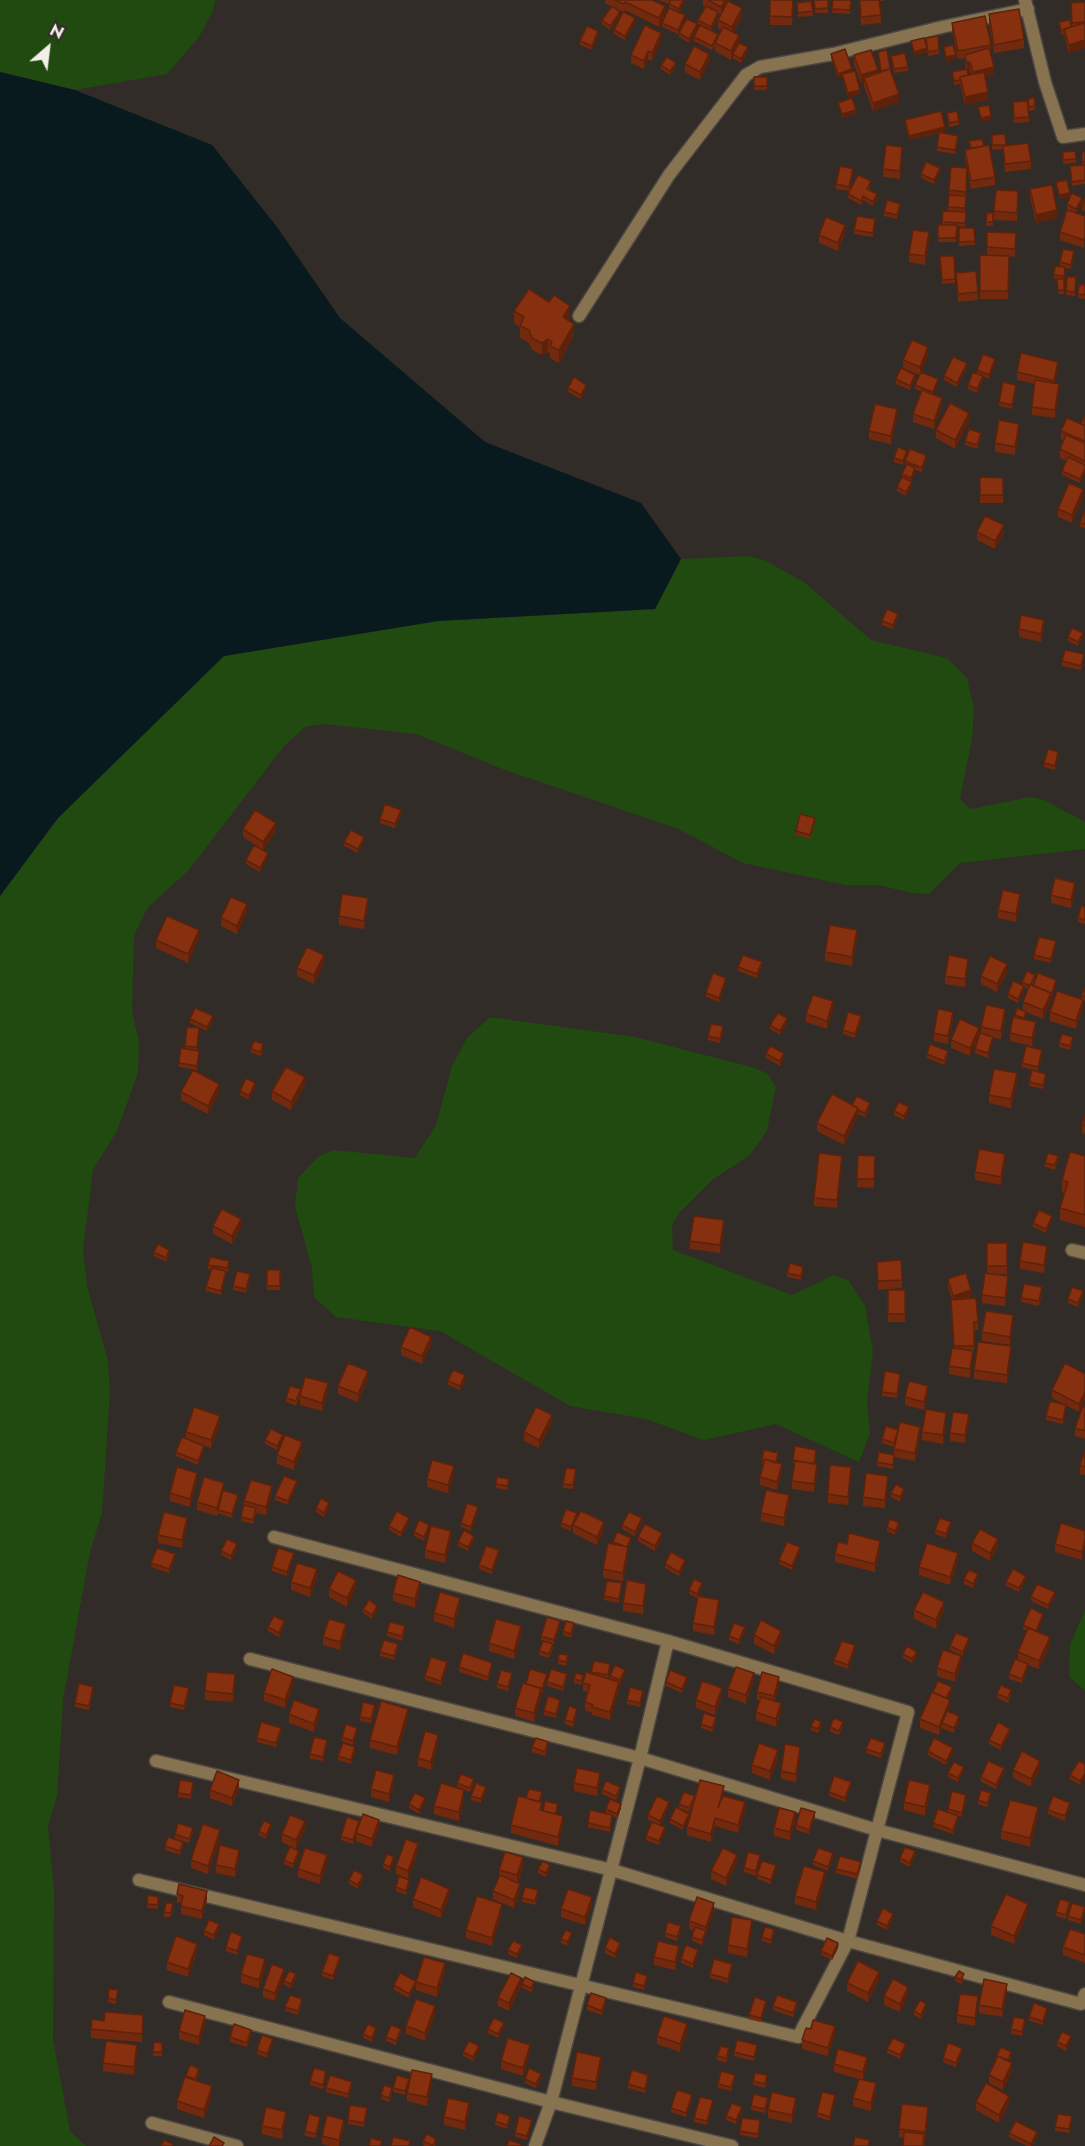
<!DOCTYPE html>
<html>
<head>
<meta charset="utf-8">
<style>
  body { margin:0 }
  #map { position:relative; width:1085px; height:2146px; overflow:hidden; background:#312c27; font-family:Jost,sans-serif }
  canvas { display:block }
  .north { position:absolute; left:18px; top:18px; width:60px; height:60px; -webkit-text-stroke:4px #312c27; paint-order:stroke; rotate:28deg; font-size:16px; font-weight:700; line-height:24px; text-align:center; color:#f2efeb }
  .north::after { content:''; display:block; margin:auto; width:21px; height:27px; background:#f2efeb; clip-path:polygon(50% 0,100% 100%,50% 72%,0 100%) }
</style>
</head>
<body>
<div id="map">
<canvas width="1085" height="2146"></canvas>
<div class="north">N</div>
</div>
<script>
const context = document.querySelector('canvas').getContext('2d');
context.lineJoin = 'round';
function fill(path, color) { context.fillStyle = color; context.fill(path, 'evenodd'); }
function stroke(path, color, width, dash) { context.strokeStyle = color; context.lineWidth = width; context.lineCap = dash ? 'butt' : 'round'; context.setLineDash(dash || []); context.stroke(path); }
fill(new Path2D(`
  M0,0h215l-2,11 -14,26 -32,37 -92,16 -75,-18z
  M748,556l16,4 40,22 67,58 76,18 20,20 7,31 -2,30 -12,60 11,10 59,-12 14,3 41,22v27l-125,14 -31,31 -18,-1 -32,-8h-33l-103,-22 -67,-35 -171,-58 -89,-36 -93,-10 -18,3 -21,19 -96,125 -40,36 -14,28 -2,76 7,31 -1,31 -21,58 -24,39 -10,80 4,36 21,75 2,31 -8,121 -12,39 -27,148 -6,96 -9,30 6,64 -1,149 17,92 16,15h-86v-1250l58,-78 166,-162 214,-35 217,-12 26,-50z
  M490,1017l145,20 120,31 13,6 8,13 -9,44 -17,24 -38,25 -33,33 -7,12 1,25 119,45 42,-20 14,5 17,26 8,46 -6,49 3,32 -11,29 -83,-38 -72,16 -58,-21 -76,-13 -130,-75 -104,-14 -22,-20 -2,-29 -17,-61 3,-29 21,-22 15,-6 81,8 21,-33 16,-59 15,-28z
  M1085,1611v80l-16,-15 1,-32z`), '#204a0f');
fill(new Path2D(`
  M0,72l75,18 137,55 65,82 63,91 145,124 156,61 40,56 -26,50 -217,12 -214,35 -166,162 -58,78z`), '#081a1e');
const street = new Path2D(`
  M1025,0l20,82 18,55 22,-3
  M579,316l90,-141 77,-100 14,-8 73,-13 109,-27 86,-18
  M1072,1250l13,3
  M250,1659l390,99 237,72 208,55
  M156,1761l456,109 236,71 233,63 4,-10
  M139,1880l659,157 50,-96 60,-229 -240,-71 -394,-104
  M169,2002l382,100 181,44
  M152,2123l85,23
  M535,2146l16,-44 89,-344 28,-117`);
stroke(street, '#4c4742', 15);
stroke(street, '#87734f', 12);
fill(new Path2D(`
  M605,0h47l13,14 -6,13 -34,-17 -1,2 11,10 -10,18 -11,-6v-4l9,-18 -10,-5 7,9 -10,14 -8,-6v-4l9,-14 -6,-3z
  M659,0h26l-6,13 6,7 -7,14 -16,-7v-4l7,-15v-4z
  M703,0h26l-1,1 14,15 -8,16 5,11 9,8 -7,12 -8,-5v-3l-2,5 -16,-9v-6l-3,5 -18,-9v-4l6,-12 -2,-1v-4l7,-13 -2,-1zM718,13l3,2 -3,5v8l4,2 -4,7 -7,-6 7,-14z
  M770,0h23l-1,25h-22z
  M814,0h14v13h-13z
  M833,0h18l-1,14 -18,-1z
  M859,0h25v1h-4l1,22 -20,2z
  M1085,2v46l-16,5 -5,-19 -3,1 -2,-13 13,5 -1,-24z
  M797,7l16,4v5l-15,1z
  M989,14l35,25v9l-30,5 -5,-31z
  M952,23l39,22 -1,8 4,22 -9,2 3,23 -23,5 -5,-21 -6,1 -2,-13 14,-3 -1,-11 -7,1 -6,-28zM970,70l1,5h-3v-4z
  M697,28l-8,15 -10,-6v-4z
  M598,36l-6,14 -12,-5v-4z
  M926,38l13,12v4l-11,2z
  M661,41l-9,20 -4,-2 -4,10 -13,-6v-8z
  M878,52l12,19 9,31 -26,9 -9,-25v-4l-3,1 -7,-19v-9l24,18 3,-1z
  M831,54l21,18 8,22 -12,3 -6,-21 -4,2 -7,-20z
  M891,56l17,11v4l-14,2z
  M709,62l-9,18 -15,-8v-8z
  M661,65l15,2 -6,8 -9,-6z
  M754,77h13v13h-13z
  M1028,99l7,7v4l-6,1z
  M1027,101l2,21 -15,1 -1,-21z
  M947,113l12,8v4l-10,2z
  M905,120l40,11 -5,2 18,7 -3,14 -18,-3 2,-18 -30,7 -4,-16z
  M992,135l14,11 25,15v8l-26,3 -2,-23 -11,1z
  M969,141l15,6 11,30v8l-24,4 -4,-21 -2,44h1l-1,15 -8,-1 -1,16h-18v-17h4l1,-14h5l3,-44 16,1 -2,-10v-8l5,-1z
  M1075,151l1,12 -13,1v-12z
  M1082,152h3v32l-13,2 -2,-20 12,-1z
  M902,155l-2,24 -17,-2v-8z
  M940,172l-6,12 -13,-6v-4z
  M853,173l-4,18 -13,-2v-5z
  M871,185l-2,5 8,9 -4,7 -10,-6 -2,5 -13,-7v-4z
  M1030,189l27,29 -21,5 -6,-26z
  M1018,200l-1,21 -23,-1v-9z
  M1082,202l-6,11 -9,-4v-5z
  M900,208l-3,11 -13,-3v-4z
  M987,213h6v13h-7z
  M1085,216l-1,32 -24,-8v-8z
  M875,223l-2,14 -19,-3v-4z
  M959,228h15l1,17 -16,1z
  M987,232l29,1 -1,24 -6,-1 -1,43h-28v-44h7z
  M845,233l-7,18 -19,-8v-8z
  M929,240l-4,25 -16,-3v-8z
  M1074,255l-3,14 -6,-1 -1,26h-6l-1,-15h-3l1,-13h5v-4z
  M940,256h14l1,27 -13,1z
  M956,273l22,19v8l-20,2z
  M1067,277h9l-1,19 -9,-1z
  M1079,285h6v14l-7,-1z
  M514,311l56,7 -1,2 5,16 -15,27 -9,-5v-5l-2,-1 -6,3 -10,-5 -3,-7 -9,-5v-11l-6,-4z
  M928,356l-7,16 17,12 -5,10 9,12 -8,23 -21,-7v-8l8,-23 -6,-2v-4l4,-10 -16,-7v-8z
  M995,363l-6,16 -6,-3v4l-6,13 -9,-4v-4l9,-11v-4z
  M967,367l-10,20 -13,-7v-4z
  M1058,370l-3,13 4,9 -4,26 -23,-3v-8l3,-23 -18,-4v-8z
  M896,379h19l-5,11 -14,-6z
  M568,388l18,1 -5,10 -13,-7z
  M1016,390l-4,19 -13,-3v-4z
  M1085,415v58l-5,10 -18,-8v-4l4,-10 -6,-3v-9l4,-9 -3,-1v-8l20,-7z
  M897,417l-6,27 -22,-5v-8z
  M969,421l-14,28 -19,-11v-8z
  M1019,432l-4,23 -20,-3v-9z
  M981,437l-4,12 -12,-4v-4z
  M907,455l-4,10 -9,-3v-4z
  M926,459l-4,13 -7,-2 -4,12 1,4 -6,10 -9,-5v-4l5,-10v-3l4,-8 -1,-5z
  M980,477l23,1v25h-23z
  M1083,497l-11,26 -14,-6v-8z
  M1085,511v17l-5,-1v-4z
  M977,532l27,1 -9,16 -18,-9z
  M898,618l-5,11 -11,-4v-4z
  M1044,628l-3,14 -22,-5v-8z
  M1068,637h15l-5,9 -10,-5z
  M1084,658l-3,12 -19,-4v-5z
  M1058,756l-3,14 -11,-3v-4z
  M401,814l-6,14 -15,-5v-4z
  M815,822l-5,17 -14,-4v-4z
  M243,829l33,2 -13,19 -20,-13z
  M364,841l-6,12 -14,-7v-4z
  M268,857l-8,15 -14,-8v-4z
  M1075,891l-4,17 -20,-5v-8z
  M1020,902l-4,20 -18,-4v-8z
  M368,906l-4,23 -25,-4v-9z
  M1085,907v17l-7,-2v-4z
  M247,912l-10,22 -16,-8v-8z
  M199,938l-11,25 -32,-15v-8z
  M857,938l-5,28 -27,-5v-9z
  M1056,945l-5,18 -17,-4v-4z
  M324,964l-10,20 -17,-8v-8z
  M762,966l-5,12 -19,-7v-4z
  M968,967l-3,20 -20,-3v-8z
  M1007,973l-10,19 -16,-8v-8z
  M1035,979l-3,6 24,-1 -13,35 -17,-7 -1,7 11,11 -4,16 -22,-5v-8l5,-18 8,-5v-8l5,-13 -4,-2v3l-6,13 -10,-5v-4l14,-9v-3z
  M726,982l-7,20 -13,-5v-4z
  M1085,988v13l-4,-2v-4z
  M1083,1008l-7,21 -26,-8v-9z
  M833,1010l-6,19 -21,-7v-8z
  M1005,1017l-4,22 -8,-1 -5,20 -13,-5v-4l3,-12 -8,19 -19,-8v-8l28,-5 2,-2v-6z
  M190,1019l23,1 -6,11 -17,-8z
  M953,1020l-5,24 -14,-3v-8z
  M861,1021l-6,17 -12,-4v-4z
  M787,1023l-7,12 -10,-6v-4z
  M187,1027l12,5 -2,19 2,4 -2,15 -18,-3v-4l6,-15z
  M723,1031l-3,12 -12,-3v-4z
  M1073,1041l-3,9 -11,-3v-4z
  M263,1048l-2,8 -10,-3v-4z
  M766,1054l18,3 -4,9 -14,-8z
  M927,1054l21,1 -4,10 -17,-7z
  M1042,1054l-4,17 -16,-4v-4z
  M1046,1078l-3,11 -14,-3v-4z
  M1017,1082l-6,26 -22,-5v-8z
  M305,1085l-14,25 -19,-10v-9z
  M255,1087l-6,13 -9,-5v-4z
  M181,1092h38l-11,22 -27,-14z
  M852,1105l18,2 -5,10 -7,-3v2l-14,29 -27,-14v-8z
  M894,1111h15l-5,9 -10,-5z
  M1085,1115v19l-3,-1v-8z
  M858,1155l17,1 -1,32 -17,-1z
  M1085,1156v71l-25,-7v-12l4,-15 -2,-1v-12z
  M1058,1160l-3,10 -10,-3v-4z
  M1005,1163l-4,22 -26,-5v-8z
  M842,1164l-5,44 -23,-2v-8z
  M1052,1220l-6,13 -13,-6v-4z
  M213,1226l28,1 -9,17 -19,-10z
  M724,1229l-4,24 -30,-4v-8z
  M987,1243h20v31h-14l15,10 -3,22 -23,-3v-8l5,-21z
  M154,1252l15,2 -3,8 -12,-6z
  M1047,1254l-3,19 -24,-4v-8z
  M208,1265h21l-1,7h-2v3l-5,20 -15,-4v-4l5,-17 -3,-1z
  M267,1270h13v20h-13z
  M877,1270l25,10v8l-24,2z
  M803,1271l-2,9 -14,-3v-4z
  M250,1278l-4,15 -13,-3v-4z
  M948,1279l23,19 7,24v8h-4v24h-1l-3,24 -21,-4v-8l5,-18 -3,-39v-9h1l-4,-13z
  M888,1290h17v32h-17z
  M1042,1292l-3,14 -18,-4v-4z
  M1083,1295l-5,12 -10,-4v-4z
  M1013,1323l-3,22 -28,-4v-9z
  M431,1345l-9,19 -21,-9v-8z
  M1011,1354l-4,29 -33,-4v-9z
  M1085,1374l-6,38 -27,-14v-8z
  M900,1378l-3,20 -15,-2v-4z
  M368,1379l-10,23 -20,-8v-8z
  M465,1379l-5,11 -12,-5v-4z
  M328,1391l-6,20 -22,-6v-9l-4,10 -10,-4v-4l15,-5z
  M928,1394l-4,16 -19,-5v-8z
  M1085,1407v32l-10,-3v-8z
  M1066,1409l-3,15 -17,-4v-4z
  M946,1421l-3,23 -21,-4v-8z
  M969,1422l-4,21 -15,-2v-8z
  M552,1423l-13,25 -15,-7v-9z
  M220,1424l-9,24 -9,-3 2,5 -6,15 -22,-9v-4l10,-13v-7z
  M920,1435l-5,26 -21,-4v-8l2,-9 -2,7 -12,-4v-4z
  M283,1439l-6,11 -12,-6v-4z
  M302,1450l-8,20 -17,-6v-9z
  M1085,1451v24l-5,-1v-9z
  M816,1454l-1,10 2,9 -3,19 -22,-3v-8l2,-16 -1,-1v-4z
  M778,1457l-1,6 5,9 -5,18 -17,-5v-8l3,-13h-1v-4z
  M894,1459l-1,10 -16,-3v-4z
  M454,1474l-6,19 -21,-6v-8z
  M576,1474l-3,15 -10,-1v-4z
  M851,1475l-3,30 -20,-2v-9z
  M197,1481l-7,26 -20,-6v-8z
  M509,1483l-2,7 -11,-2v-4z
  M888,1484l-3,24 -22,-2v-9z
  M297,1485l-9,20 -13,-5v-4z
  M224,1491l14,8 -6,19 -14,-5 -1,3 -20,-6v-8z
  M891,1493h13l-4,9 -9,-5z
  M272,1494l-6,21 -10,-2 -3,11 -12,-3 3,-20z
  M789,1503l-5,23 -23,-5v-8z
  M329,1507l-5,10 -8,-5v-4z
  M478,1511l-7,20 -10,-4v-4z
  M577,1517l27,13 -7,15 -24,-12v-7l-2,5 -10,-4v-4z
  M409,1522l-8,15 -12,-7v-4z
  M642,1523l-7,13 -13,-7v-4z
  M187,1526l-5,22 -24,-5v-8z
  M951,1526l-5,12 -11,-4v-4z
  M887,1527h12l-4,8 -8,-4z
  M429,1529l-5,12 -10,-5v-4z
  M1085,1531l-3,29 -27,-8v-8z
  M638,1537l24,1 -7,13 -17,-10z
  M451,1539l-6,24 -20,-5v-8z
  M474,1540l-6,11 -10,-5v-4z
  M613,1542h18l-3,7v6l-5,26 -20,-3v-9l10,-25z
  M972,1543l26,4 -8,14 -18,-10z
  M237,1548l-6,12 -10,-5v-4z
  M880,1550l-5,22 -40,-10v-8z
  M800,1551l-8,19 -13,-6v-4z
  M499,1554l-7,20 -13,-5v-4z
  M294,1557l-7,19 -15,-5v-4z
  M175,1558l-6,15 -18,-6v-4z
  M958,1561l-8,24 -31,-10v-8z
  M665,1564h20l-6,12 -14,-8z
  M317,1577l-7,20 -19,-7v-8z
  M978,1578l-5,10 -9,-4v-5z
  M1026,1580l-7,12 -13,-6v-4z
  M622,1587l-3,16 -15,-3v-4z
  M702,1587l-5,11 -8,-4v-4z
  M356,1588l-9,19 -18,-10v-8z
  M420,1590l-5,18 -22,-7v-8z
  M646,1592l-3,22 -20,-3v-8z
  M1055,1596l-7,13 -17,-8v-4z
  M460,1606l-6,22 -20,-7v-8z
  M719,1608l-5,27 -21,-4v-8z
  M363,1609l14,1 -5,9 -9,-6z
  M914,1610h30l-8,19 -22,-10z
  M1043,1618l-6,13 13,14 -11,24 -11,-4v3l-6,15 -13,-4v-5l9,-14v-8l9,-21 -4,-2v-4z
  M284,1625l-5,12 -11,-6v-4z
  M560,1625l-6,19h-1v4l-4,10 -10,-3v-4l4,-10 -2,-1v-4z
  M574,1627l-3,11 -8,-3v-4z
  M405,1630l-3,11 -15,-5v-4z
  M745,1631l-6,13 -10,-4v-4z
  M346,1632l-6,18 -17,-5v-8z
  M521,1635l-7,24 -25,-8v-8z
  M754,1635l27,4 -7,15 -20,-10z
  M969,1643l-6,13 -13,-6v-4z
  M398,1648l-4,12 -14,-4v-4z
  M855,1649l-7,20 -14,-5v-4z
  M903,1654l14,2 -5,7 -9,-5z
  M568,1659l-2,7 -8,-2v-4z
  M961,1665l-6,17 -18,-6v-8z
  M447,1666l-6,19 -16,-5v-4z
  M459,1667h33l-4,14 -29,-9z
  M610,1668l-2,11h2v-3l15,-2 -5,11 -1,-1v6l-9,30 -18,-5v-2l-7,-3v-8l3,-10 -5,-1v-8l8,-9v-2z
  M512,1677l-4,14 -11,-3v-4z
  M547,1678l-5,15h-1v3l-7,26 -19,-6v-8l11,-24z
  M567,1678l-4,13 -16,-5v-4z
  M574,1679h9l-2,6 -7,-2z
  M687,1681l-5,12 -16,-7v-4z
  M754,1681l-8,23 -18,-7v-8z
  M235,1682l-2,20 -28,-2v-9z
  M293,1685l-8,23 -21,-7v-8z
  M779,1685l-4,16 6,11 -5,15 -20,-7v-8l4,-11 -3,-1v-8z
  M93,1691l-4,19 -14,-3v-4z
  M952,1691l-4,8 2,9 -2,4 11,9 -5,12 -12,-5 -3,7 -19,-7v-9l13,-27z
  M189,1693l-5,17 -14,-3v-4z
  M997,1694h14l-3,9 -11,-5z
  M643,1695l-3,12 -13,-3v-4z
  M722,1696l-7,19 -19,-7v-8z
  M560,1704l-4,14 -12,-3v-4z
  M375,1709l-4,14 -11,-2v-4z
  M577,1713l-4,14 -8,-3v-4z
  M289,1714l30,3 -5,15 -25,-9z
  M408,1717l-11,38 -27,-7v-8z
  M716,1721l-4,11 -11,-4v-4z
  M811,1726h10l-3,7 -7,-3z
  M843,1726l-4,9 -9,-3v-5z
  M281,1732l-5,15 -19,-5v-4z
  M357,1732l-4,13 -11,-4v-4z
  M1010,1733l-9,17 -12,-6v-4z
  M438,1743l-7,27 -13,-4v-8z
  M327,1744l-4,17 -13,-2v-5z
  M532,1747h16l-3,9 -13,-4z
  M885,1747l-4,11 -15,-5v-4z
  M355,1751l-4,13 -13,-4v-4z
  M928,1751l25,1 -7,13 -18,-10z
  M800,1755l-4,27 -15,-3v-8z
  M778,1758l-8,22 -18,-7v-8z
  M1085,1764l-5,21 -10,-6v-4z
  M1040,1769l-9,18 -18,-9v-8z
  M964,1771l-6,11 -10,-5v-4z
  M1004,1772l-8,17 -15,-7v-5z
  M600,1781l-3,15 -23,-5v-8z
  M394,1783l-5,19 -18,-5v-8z
  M457,1783h17l-4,9 -6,-2v8l-5,23 -25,-7v-8l28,-17 -5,-2z
  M193,1786l-2,13 -13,-2v-4z
  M851,1786l-6,16 -16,-6v-4z
  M239,1788l-7,18 -22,-8v-8z
  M602,1790l18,1 -4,9 -14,-6z
  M486,1791l-5,12 -10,-3v-4z
  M930,1793l-5,23 -21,-6v-8z
  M542,1796l-2,6 2,8 16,-1 -2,5 7,10 -5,22 -47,-13v-8l15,-27z
  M695,1796h29l21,15 -7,22 -23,-7 -4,16 -24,-7v-8l6,-23 -4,8 -10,-4v-4z
  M991,1797l-4,10 -9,-3v-4z
  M966,1799l-4,18 -4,-1v4l-5,14 -20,-7v-4l15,-11v-3z
  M425,1802l-6,12 -10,-6v-4z
  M669,1806l-9,19 -12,-5v-5z
  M1070,1807l-5,14 -17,-7v-4z
  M621,1808l-4,10 -5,-2 -2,16 -22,-5v-4l22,-8 -4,-2v-4z
  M689,1814l-6,16 -13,-7v-4z
  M815,1816l-6,18 -13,-4v-5z
  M1038,1816l-8,31 -29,-8v-8z
  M795,1820l-5,20 -16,-4v-8z
  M359,1825l20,3 -7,19 -16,-6v-8l-3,11 -12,-4v-4z
  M271,1828l-5,11 -7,-4v-4z
  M305,1829l-9,20 -14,-7v-8z
  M665,1831l-6,14 -13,-5v-4z
  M193,1832l-4,11 -14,-4v-5z
  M220,1839l-12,35 -17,-6v-8z
  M165,1846h18l-3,9 -15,-5z
  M418,1852l-10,27 -12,-5v-8z
  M299,1855l-6,13 -9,-4v-4z
  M915,1855l-5,12 -10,-5v-4z
  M239,1858l-4,19 -19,-4v-8z
  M833,1858l-5,13 -15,-6v-4z
  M760,1859l-4,17 -12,-4v-4z
  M394,1861l-4,10 -7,-3v-4z
  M327,1863l-7,21 -22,-7v-8z
  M737,1863l-11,23 -15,-7v-8z
  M523,1866l-5,17 2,9 -6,16 -21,-9v-8l6,-15v-6z
  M861,1867l-4,12 -21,-6v-4z
  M538,1869h12l-4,8 -8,-4z
  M776,1869l-5,15 -14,-5v-4z
  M363,1879l-5,10 -9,-5v-4z
  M825,1880l-9,30 -21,-6v-8z
  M409,1884l-3,11 -10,-4v-4z
  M177,1894l30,5 -5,20 -21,-5v-11l-4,-1z
  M538,1894l-3,11 -13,-3v-4z
  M148,1895l10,2v12l-11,-1z
  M449,1897l-8,21 -28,-11v-8z
  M592,1905l-7,20 -24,-8v-8z
  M1070,1906l-4,13 -10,-3v-4z
  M173,1908l-2,9h-7v-5z
  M714,1911l-12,34 -10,-4v-4l2,-6 -5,-2v-8z
  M1085,1911l-4,13 -13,-4v-4z
  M502,1912l-10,34 -26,-8v-8z
  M1028,1912l-14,32 -23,-9v-9z
  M893,1918l-6,12 -10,-5v-4z
  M752,1928l-5,29 -19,-4v-8z
  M219,1929l-5,11 -10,-5v-4z
  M681,1930l-4,11 -12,-4v-4z
  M774,1933l-3,11 -9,-3v-4z
  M1085,1934v29l-22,-8v-8z
  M572,1937l-5,9 -6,-3v-4z
  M242,1940l-5,15 -11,-4v-4z
  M620,1947l-5,11 -10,-5v-5z
  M838,1948l-6,12 -11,-5v-4z
  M522,1949l-5,9 -9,-4v-4z
  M197,1952l-9,25 -21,-7v-8z
  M679,1954l-4,16 -21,-5v-8z
  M698,1954l-5,14 -12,-5v-4z
  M340,1961l-7,19 -11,-4v-4z
  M265,1968l-6,20 -18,-5v-9z
  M732,1968l-4,15 -18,-5v-4z
  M445,1972l-8,25 -21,-7v-8z
  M284,1977l-9,24 -12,-4v-8z
  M955,1977l9,1 -3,6 -6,-3z
  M296,1979l-5,9 -7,-3v-4z
  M647,1980l-3,10 -11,-3v-4z
  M879,1980l-11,22 -21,-11v-8z
  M522,1984l12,2 -3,6 -9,-4z
  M394,1985h22l-7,13 -15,-8z
  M521,1986l-12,25 -11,-5v-8z
  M1007,1992l-5,25 -23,-4v-8z
  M118,1994l-2,10 -8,-2v-4z
  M908,1995l-8,17 -16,-7v-9z
  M606,2002l-4,13 -15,-5v-5z
  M302,2003l-4,12 -13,-4v-4z
  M978,2004l-3,22 -18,-3v-8z
  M766,2005l-5,17 -12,-3v-4z
  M773,2006h24l-4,11 -20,-7z
  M926,2008l-5,11 -7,-4v-4z
  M1047,2012l-4,13 -14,-4v-4z
  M435,2014l-10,27 -19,-7v-8z
  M143,2023l-1,19 -51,-4v-9z
  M205,2024l-6,21 -20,-6v-8z
  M1025,2024l-3,12 -11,-2v-5z
  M504,2027l-6,11 -10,-5v-4z
  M811,2029l24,5 -7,22 -26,-7v-9z
  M376,2032l-4,10 -9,-4v-4z
  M687,2032l-7,20 -23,-8v-8z
  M401,2033l-5,12 -10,-4v-4z
  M251,2034l-4,13 -17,-5v-5z
  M1071,2040l-5,11 -9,-5v-4z
  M154,2042l8,1v13h-9z
  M273,2043l-6,15 -10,-4v-4z
  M906,2048l-6,11 -13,-6v-4z
  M757,2049l-3,12 -20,-5v-4z
  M479,2050l-6,11 -10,-5v-4z
  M962,2052l-6,15 -13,-5v-4z
  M530,2053l-7,23 -22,-7v-8z
  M729,2053l-3,10 -9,-3v-4z
  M137,2054l-3,21 -31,-4v-8z
  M1011,2056l-2,5 3,10 -9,19 -14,-7v-8l7,-15v-3z
  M834,2064l33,1 -4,15 13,12 -5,19 -18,-5v-8l6,-19 -25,-7z
  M601,2065l-5,25 -24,-4v-8z
  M199,2073l-3,8 16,14 -8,23 -27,-9v-8l9,-25z
  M326,2075l-3,14 -13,-4v-4z
  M541,2078l-5,10 -11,-5v-4z
  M409,2079l-4,16 -12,-3v-4z
  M648,2079l-3,14 -17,-5v-4z
  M735,2079l-4,12 -13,-3v-4z
  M767,2079l-2,9 -12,-3v-4z
  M432,2083l-5,23 -20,-5v-8z
  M352,2086l-4,12 -22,-6v-4z
  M392,2092l-3,10 -8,-3v-4z
  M692,2099l-6,18 -15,-5v-4z
  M835,2099l-5,22 -13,-4v-4z
  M768,2102l-3,11 -14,-3v-4z
  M976,2102l33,2 -10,19 -23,-13z
  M713,2104l-6,21 -13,-3v-4z
  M796,2106l-4,17 -24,-5v-8z
  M469,2111l-4,19 -21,-5v-8z
  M742,2111l-6,13 -10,-4v-4z
  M367,2112l-3,15 -16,-3v-4z
  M928,2115l-4,31h-21l1,-8 -5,-1v-8z
  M286,2120l-4,19 -20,-5v-8z
  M510,2120l-3,9 -12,-4v-4z
  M1072,2120l-3,13 -14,-2v-4z
  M320,2121l-4,17 -11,-2v-5z
  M532,2124l-5,16 -12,-3v-4z
  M760,2124l-2,14 -18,-3v-4z
  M344,2128l-5,18h-9l-8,-2v-8z
  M1009,2133l28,3 -5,10h-5l-18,-9z
  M423,2141l13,2 -1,3h-11l-1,-1z`), '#73290e');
fill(new Path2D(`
  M683,0h2l-6,13v-4z
  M725,0h4l-8,15v-8z
  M665,6v8l-6,13v-9z
  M742,8v8l-10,19v-8z
  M620,12v4l-10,14v-4z
  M718,12v5l-7,14v-4z
  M685,15v5l-7,14v-4z
  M635,18v4l-10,18v-4z
  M697,24v4l-8,15v-4z
  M598,31v5l-6,14v-4z
  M661,33v8l-9,20v-8z
  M739,35v8l-8,17v-9z
  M1085,40v8l-16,5v-8z
  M748,47v4l-7,12v-4z
  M927,48v5l-13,3v-4z
  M648,51v8l-4,10v-8z
  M709,54v8l-9,18v-8z
  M956,55v4l-10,3v-5z
  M970,62v8l-3,1v-8z
  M676,63v4l-6,8v-4z
  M994,67v8l-21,5v-8z
  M852,69v4l-14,5v-4z
  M878,70v8h-14v4l-3,1v-8z
  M860,90v4l-12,3v-4z
  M988,92v8l-23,5v-8z
  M899,94v8l-26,9v-8z
  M856,110v4l-14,4v-4z
  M991,116v4l-10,2v-4z
  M945,127v4l-36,9v-4z
  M940,168v4l-6,12v-4z
  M1070,193v4l-11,2v-4z
  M877,194v5l-4,7v-4z
  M1082,198v4l-6,11v-4z
  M1057,210v8l-21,5v-8z
  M845,225v8l-7,18v-8z
  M929,232v8l-4,25v-9z
  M570,306v12l-7,11v-12z
  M574,324v12l-15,27v-13z
  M548,339v13l-6,3v-12z
  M928,347v9l-8,19v-8z
  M995,359v4l-6,16v-4z
  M1058,362v8l-4,19v-8z
  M967,363v4l-10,20v-4z
  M915,375v4l-5,11v-4z
  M983,376v4l-6,13v-4z
  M938,379v5l-5,12v-4z
  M1059,384v8l-4,26v-8z
  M586,385v4l-5,10v-4z
  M942,398v8l-8,23v-8z
  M897,409v8l-6,27v-8z
  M969,413v8l-14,28v-9z
  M1019,424v8l-4,23v-8z
  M907,451v4l-4,10v-4z
  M926,455v4l-4,13v-4z
  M915,468v4l-4,10v-4z
  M1085,469v4l-5,10v-4z
  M912,482v4l-6,10v-4z
  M1083,489v8l-11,26v-8z
  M1004,525v8l-9,16v-8z
  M898,614v4l-5,11v-4z
  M1044,620v8l-3,14v-8z
  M1083,633v4l-5,9v-4z
  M401,810v4l-6,14v-4z
  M276,823v8l-13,19v-8z
  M364,837v4l-6,12v-4z
  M268,853v4l-8,15v-4z
  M1075,883v8l-4,17v-8z
  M1020,894v8l-4,20v-8z
  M368,898v8l-4,23v-8z
  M247,904v8l-10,22v-8z
  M199,930v8l-11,25v-9z
  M857,930v8l-5,28v-9z
  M1056,941v4l-5,18v-4z
  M324,955v9l-10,20v-9z
  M968,959v8l-3,20v-8z
  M762,962v4l-5,12v-4z
  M1007,964v9l-10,19v-8z
  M726,978v4l-7,20v-4z
  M1056,980v4l-4,14v-4z
  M1024,986v4l-6,13v-4z
  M1051,993v8l-8,18v-9z
  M1083,1000v8l-7,21v-8z
  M833,1001v9l-6,19v-8z
  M1005,1009v8l-4,22v-8z
  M953,1012v8l-5,24v-8z
  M213,1016v4l-6,11v-4z
  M861,1016v5l-6,17v-4z
  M787,1018v5l-7,12v-4z
  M1036,1022v8l-4,16v-8z
  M979,1028v8l-9,20v-8z
  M993,1037v4l-5,17v-5z
  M784,1053v4l-4,9v-5z
  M1017,1073v9l-6,26v-9z
  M305,1077v8l-14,25v-8z
  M255,1083v4l-6,13v-4z
  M219,1084v8l-11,22v-8z
  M870,1103v4l-5,10v-4z
  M909,1107v4l-5,9v-4z
  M858,1108v8l-14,29v-9z
  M1005,1154v9l-4,22v-8z
  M842,1156v8l-5,44v-8z
  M1052,1216v4l-6,13v-4z
  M241,1219v8l-9,17v-8z
  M724,1220v9l-4,24v-8z
  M1047,1246v8l-3,19v-8z
  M226,1271v4l-5,20v-4z
  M1008,1276v8l-3,22v-8z
  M971,1290v8l-18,6v-8z
  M1083,1291v4l-5,12v-4z
  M1013,1315v8l-3,22v-8z
  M431,1337v8l-9,19v-8z
  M1011,1346v8l-4,29v-8z
  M973,1351v8l-3,19v-9z
  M368,1371v8l-10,23v-8z
  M465,1375v4l-5,11v-4z
  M328,1383v8l-6,20v-8z
  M928,1386v8l-4,16v-8z
  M1085,1392v8l-6,12v-8z
  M946,1413v8l-3,23v-9z
  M969,1414v8l-4,21v-8z
  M552,1415v8l-13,25v-8z
  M220,1416v8l-9,24v-8z
  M920,1427v8l-5,26v-8z
  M283,1435v4l-6,11v-4z
  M302,1442v8l-8,20v-8z
  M204,1446v4l-6,15v-4z
  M782,1464v8l-5,18v-8z
  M817,1464v9l-3,19v-8z
  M454,1466v8l-6,19v-8z
  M197,1473v8l-7,26v-8z
  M888,1476v8l-3,24v-8z
  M297,1481v4l-9,20v-4z
  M224,1483v8l-6,19 -1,6v-8z
  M272,1486v8l-6,21v-8z
  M904,1489v4l-4,9v-5z
  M238,1495v4l-6,19v-4z
  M789,1495v8l-5,23v-8z
  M329,1503v4l-5,10v-4z
  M478,1507v4l-7,20v-4z
  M577,1513v4l-6,14v-4z
  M187,1518v8l-5,22v-8z
  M409,1518v4l-8,15v-4z
  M642,1518v5l-7,13v-4z
  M604,1522v8l-7,15v-8z
  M951,1522v4l-5,12v-4z
  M899,1523v4l-4,8v-4z
  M429,1525v4l-5,12v-4z
  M451,1531v8l-6,24v-8z
  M662,1533v5l-7,13v-5z
  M474,1536v4l-6,11v-4z
  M631,1538v4l-3,7v6l-5,26v-8l4,-26z
  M998,1539v8l-8,14v-8z
  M1085,1540v9l-3,11v-8z
  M880,1541v9l-5,22v-8z
  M237,1544v4l-6,12v-4z
  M800,1547v4l-8,19v-4z
  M499,1550v4l-7,20v-4z
  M294,1553v4l-7,19v-4z
  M958,1553v8l-8,24v-8z
  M175,1554v4l-6,15v-4z
  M685,1560v4l-6,12v-4z
  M317,1569v8l-7,20v-9z
  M978,1574v4l-5,10v-4z
  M1026,1576v4l-7,12v-4z
  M356,1580v8l-9,19v-9z
  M420,1582v8l-5,18v-9z
  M702,1583v4l-5,11v-4z
  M646,1584v8l-3,22v-8z
  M1055,1592v4l-7,13v-4z
  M460,1598v8l-6,22v-9z
  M719,1600v8l-5,27v-8z
  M944,1602v8l-8,19v-9z
  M377,1606v4l-5,9v-4z
  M1043,1614v4l-7,17v-4z
  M284,1621v4l-5,12v-4z
  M560,1621v4l-6,19v-4z
  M346,1624v8l-6,18v-8z
  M521,1626v9l-7,24v-8z
  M745,1627v4l-6,13v-4z
  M781,1631v8l-7,15v-8z
  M1050,1637v8l-11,24v-8z
  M969,1638v5l-6,13v-4z
  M855,1645v4l-7,20v-4z
  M917,1652v4l-5,7v-4z
  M961,1656v9l-6,17v-8z
  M447,1662v4l-6,19v-4z
  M1028,1664v4l-6,15v-4z
  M625,1670v4l-5,11v-5z
  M754,1673v8l-8,23v-9z
  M547,1674v4l-5,15v-4z
  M293,1677v8l-8,23v-8z
  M687,1677v4l-5,12v-4z
  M779,1677v8l-5,19v-8z
  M619,1682v8l-9,30v-8z
  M952,1687v4l-6,11v-4z
  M541,1688v8l-7,26v-9z
  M722,1688v8l-7,19v-8z
  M950,1700v8l-7,16 -1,-1v5l-3,7v-8z
  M781,1703v9l-5,15v-8z
  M319,1709v8l-5,15v-8z
  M408,1709v8l-11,38v-8z
  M959,1716v5l-5,12v-5z
  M357,1728v4l-4,13v-4z
  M1010,1729v4l-9,17v-4z
  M438,1735v8l-7,27v-8z
  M355,1747v4l-4,13v-4z
  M800,1747v8l-4,27v-8z
  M953,1748v4l-7,13v-4z
  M778,1750v8l-8,22v-9z
  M1040,1761v8l-9,18v-8z
  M964,1767v4l-6,11v-4z
  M1004,1768v4l-8,17v-4z
  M600,1773v8l-3,15v-8z
  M1085,1774v4l-5,7v-4z
  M394,1775v8l-5,19v-8z
  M239,1780v8l-7,18v-8z
  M851,1782v4l-6,16v-4z
  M930,1785v8l-5,23v-9z
  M486,1787v4l-5,12v-4z
  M464,1790v8l-5,23v-9z
  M425,1798v4l-6,12v-4z
  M669,1802v4l-9,19v-4z
  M745,1802v9l-7,22v-8z
  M1070,1803v4l-5,14v-5z
  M621,1804v4l-4,10v-4z
  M1038,1807v9l-8,31v-9z
  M795,1812v8l-5,20v-8z
  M815,1812v4l-6,18v-4z
  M689,1814v4l-6,12v-4z
  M563,1816v8l-5,22v-9z
  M958,1816v4l-5,14v-4z
  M715,1818v8l-4,16v-8z
  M379,1820v8l-7,19v-8z
  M305,1821v8l-9,20v-9z
  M359,1821v4l-6,19v-4z
  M271,1824v4l-5,11v-4z
  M665,1827v4l-6,14v-4z
  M220,1830v9l-12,35v-8z
  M418,1844v8l-10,27v-8z
  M239,1850v8l-4,19v-8z
  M299,1851v4l-6,13v-4z
  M915,1851v4l-5,12v-4z
  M833,1853v5l-5,13v-4z
  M327,1855v8l-7,21v-8z
  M737,1855v8l-11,23v-8z
  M760,1855v4l-4,17v-5z
  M394,1857v4l-4,10v-4z
  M523,1857v9l-6,18v-9z
  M550,1865v4l-4,8v-4z
  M776,1865v4l-5,15v-4z
  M825,1872v8l-9,30v-8z
  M363,1875v4l-5,10v-4z
  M520,1884v8l-6,16v-8z
  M449,1889v8l-8,21v-8z
  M207,1891v8l-5,20v-8z
  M592,1897v8l-7,20v-8z
  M714,1903v8l-12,34 4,-18z
  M502,1904v8l-10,34v-8z
  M1028,1904v8l-14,32v-8z
  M1085,1907v4l-4,13v-4z
  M893,1914v4l-6,12v-4z
  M752,1920v8l-5,29v-8z
  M219,1924v5l-5,11v-5z
  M572,1933v4l-5,9v-4z
  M242,1936v4l-5,15v-4z
  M620,1943v4l-5,11v-4z
  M838,1943v5l-6,12v-4z
  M197,1944v8l-9,25v-8z
  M522,1945v4l-5,9v-4z
  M679,1946v8l-4,16v-8z
  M698,1950v4l-5,14v-4z
  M340,1957v4l-7,19v-4z
  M265,1959v9l-6,20v-8z
  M445,1963v9l-8,25v-9z
  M284,1969v8l-9,24v-8z
  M879,1972v8l-11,22v-9z
  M296,1974v5l-5,9v-4z
  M521,1978v8l-12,25v-8z
  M416,1981v4l-7,13v-4z
  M1007,1984v8l-5,25v-8z
  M908,1987v8l-8,17v-8z
  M978,1996v8l-3,22v-8z
  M766,2001v4l-5,17v-4z
  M926,2004v4l-5,11v-4z
  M435,2006v8l-10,27v-8z
  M1047,2008v4l-4,13v-4z
  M205,2016v8l-6,21v-8z
  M504,2023v4l-6,11v-4z
  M687,2024v8l-7,20v-8z
  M835,2026v8l-7,22v-8z
  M376,2028v4l-4,10v-4z
  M401,2029v4l-5,12v-4z
  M1071,2036v4l-5,11v-5z
  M273,2039v4l-6,15v-4z
  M906,2044v4l-6,11v-4z
  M137,2045v9l-3,21v-8z
  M530,2045v8l-7,23v-8z
  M479,2046v4l-6,11v-4z
  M962,2048v4l-6,15v-4z
  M601,2057v8l-5,25v-8z
  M867,2057v8l-4,15v-8z
  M1012,2063v8l-9,19v-8z
  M432,2074v9l-5,23v-9z
  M541,2074v4l-5,10v-4z
  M876,2083v9l-5,19v-8z
  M212,2086v9l-8,23v-8z
  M692,2095v4l-6,18v-4z
  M835,2095v4l-5,22v-4z
  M1009,2096v8l-10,19v-8z
  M796,2098v8l-4,17v-8z
  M713,2100v4l-6,21v-4z
  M469,2103v8l-4,19v-8z
  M742,2107v4l-6,13v-4z
  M928,2107v8l-3,25v-8z
  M286,2112v8l-4,19v-9z
  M344,2120v8l-5,18v-6z
  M532,2120v4l-5,16v-4z
  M1037,2132v4l-5,10h-1v-2z`), '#5e220b');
const building = new Path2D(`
  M615,0h37l13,6 -6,12 -34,-16 -1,2z
  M671,0h12l-4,9 -10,-5z
  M708,0h17l-4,7z
  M770,0h23l-1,17 -22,-1z
  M814,0h14v8l-13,1z
  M833,0h18l-1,10 -18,-1z
  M860,0h19l2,15 -20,2z
  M728,1l14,7 -10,19 -14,-7z
  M811,1l2,10 -15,2 -1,-10z
  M1085,2v20l-13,1 -1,-20z
  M612,6l8,6 -10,14 -8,-6z
  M706,6l12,6 -7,15 -13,-7z
  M669,8l16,7 -7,15 -16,-7z
  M1019,9l5,30 -30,6 -5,-31z
  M623,12l12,6 -10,18 -11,-6z
  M985,16l6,29 -33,6 -6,-28z
  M687,19l10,5 -8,15 -10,-6z
  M1070,20l1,7 -10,4 -2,-9z
  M1085,23v17l-16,5 -5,-16z
  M645,25l16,8 -9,20 -4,-2 -4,10 -13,-6z
  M700,25l18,9 -6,12 -18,-9z
  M587,26l11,5 -6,15 -12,-5z
  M723,27l16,8 -8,16 -16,-8z
  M938,36l1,14 -11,2 -2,-14z
  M924,38l3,10 -13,4 -3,-11z
  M739,43l9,4 -7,12 -8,-5z
  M953,45l3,10 -10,2 -2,-10z
  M694,46l15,8 -9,18 -15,-8z
  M989,48l5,19 -21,5 -3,-10 -3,1 -2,-8z
  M845,49l7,20 -14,5 -7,-20z
  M871,50l7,20 -17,5 -7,-20z
  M887,50l3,19 -9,2 -3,-19z
  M905,53l3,14 -14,2 -3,-13z
  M667,57l9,6 -6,8 -9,-6z
  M890,69l9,25 -26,9 -9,-25z
  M967,69l1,6 -8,2v3l-6,1 -2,-9z
  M855,71l5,19 -12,3 -6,-19z
  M984,72l4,20 -23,5 -5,-20z
  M754,77h13v9h-13z
  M1034,97l1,9 -6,1 -1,-8z
  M852,98l4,12 -14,4 -4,-11z
  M1027,101l2,16 -15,1 -1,-16z
  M989,105l2,11 -10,2 -3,-11z
  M941,111l4,16 -36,9 -4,-16z
  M957,111l2,10 -10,2 -2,-10z
  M939,132l19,4 -3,14 -18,-3z
  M1005,134l1,11h-14v-10z
  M982,139l2,7 -13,2 -2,-7z
  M1028,143l3,18 -26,3 -2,-18z
  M886,145l16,2 -2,24 -17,-2z
  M989,145l6,32 -24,4 -6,-31z
  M1075,151l1,8 -13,1v-8z
  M1082,152h3v10h-3z
  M926,162l14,6 -6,12 -13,-6z
  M1085,165v15l-13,2 -2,-16z
  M840,166l13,3 -4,18 -13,-3z
  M951,167l16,1 -1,24 -17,-2z
  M858,175l13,6 -4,8 10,5 -4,8 -10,-6 -2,5 -13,-7z
  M1067,180l3,13 -11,2 -3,-13z
  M1052,185l5,25 -21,5 -6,-26z
  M996,190l22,1 -1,22 -23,-2z
  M1072,193l10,5 -6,11 -9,-5z
  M949,195l17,1 -1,12 -17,-1z
  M1084,198h1v13h-3z
  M887,200l13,4 -3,11 -13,-3z
  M1067,210l18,6v20l-1,4 -24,-8z
  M943,211l23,1 -1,11 -23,-1z
  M987,213h6v9h-7z
  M857,216l18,3 -2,14 -19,-3z
  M826,217l19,8 -7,18 -19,-8z
  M938,225h19l-1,13h-18z
  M959,228h15l1,13 -16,1z
  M913,230l16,2 -4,24 -16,-2z
  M987,232l29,1 -1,16 -28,-2z
  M1063,249l11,2 -3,14 -11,-3z
  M980,255l29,1 -1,35h-28z
  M940,256h14l1,23 -13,1z
  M1055,266l10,1 -1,9 -10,-1z
  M976,271l2,21 -20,2 -2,-21z
  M1067,277h9l-1,15 -9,-1z
  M1057,279h7v11h-6z
  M1079,285h6v10l-7,-1z
  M529,289l20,13 5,-7 16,11 -7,11 11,7 -15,26 -9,-4 2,-4 -4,-3 -6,4 -10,-5 -3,-8 -9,-4 4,-9 -10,-6z
  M912,340l16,7 -8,20 -17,-7z
  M1021,353l37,9 -4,19 -37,-9z
  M983,354l12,5 -6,16 -12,-5z
  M953,357l14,6 -10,20 -13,-7z
  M901,368l14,7 -5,11 -14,-7z
  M921,372l17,7 -5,13 -18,-7z
  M973,372l10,4 -6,13 -9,-4z
  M574,377l12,8 -5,10 -13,-7z
  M1035,380l24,4 -4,26 -23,-3z
  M1003,382l13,3 -4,20 -13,-3z
  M922,390l20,8 -8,23 -21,-7z
  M950,403l19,10 -14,27 -19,-10z
  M875,404l22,5 -6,27 -22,-5z
  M1085,415v11l-4,-2z
  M1067,418l18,8v15l-24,-10z
  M999,420l20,4 -4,23 -20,-4z
  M969,429l12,4 -4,12 -12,-4z
  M1066,435l19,8v18l-25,-12z
  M898,447l9,4 -4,10 -9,-3z
  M910,449l16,6 -4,13 -17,-7z
  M1068,457l17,8v4l-5,10 -18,-8z
  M907,464l8,4 -4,10 -9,-4z
  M902,477l10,5 -6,10 -9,-5z
  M980,477l23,1v17h-23z
  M1069,483l14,6 -11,26 -14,-6z
  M1085,511v13l-5,-1z
  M985,516l19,9 -9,16 -18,-9z
  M887,609l11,5 -5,11 -11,-4z
  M1021,615l23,5 -3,14 -22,-5z
  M1072,628l11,5 -5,9 -10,-5z
  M1065,650l19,4 -3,12 -19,-5z
  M1048,749l10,3 -3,14 -11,-3z
  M385,804l16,6 -6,14 -15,-5z
  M255,810l21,13 -13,19 -20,-13z
  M800,814l15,4 -5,17 -14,-4z
  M351,830l13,7 -6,12 -14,-7z
  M254,845l14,8 -8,15 -14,-8z
  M1055,878l20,5 -4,17 -20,-5z
  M1003,890l17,4 -4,20 -18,-4z
  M342,894l26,4 -4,23 -25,-5z
  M231,897l16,7 -10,22 -16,-8z
  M1081,906l4,1v13l-7,-2z
  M167,916l32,14 -11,24 -32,-14z
  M830,925l27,5 -5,27 -27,-5z
  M1039,937l17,4 -5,18 -17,-4z
  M307,947l17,8 -10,20 -17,-7z
  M743,955l19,7 -5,12 -19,-7z
  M949,955l19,4 -3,20 -20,-3z
  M990,956l17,8 -10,20 -16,-8z
  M1027,971l8,4 -5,11 -8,-4z
  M713,973l13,5 -7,20 -13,-5z
  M1038,973l18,7 -4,14h-2l1,-1 -18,-7z
  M1013,981l11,5 -6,13 -10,-5z
  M1030,984l21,9 -8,17 -20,-8z
  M1085,988v9l-4,-2z
  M1057,991l26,9 -7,21 -26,-9z
  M813,995l20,6 -6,20 -21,-7z
  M986,1005l19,4 -4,22 -20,-4z
  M195,1008l18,8 -6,11 -17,-8z
  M1017,1008l9,4 -2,6 -9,-3z
  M938,1009l15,3 -5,24 -14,-3z
  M848,1012l13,4 -6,18 -12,-4z
  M778,1013l9,5 -7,13 -10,-6z
  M1013,1017l23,5 -4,16 -22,-5z
  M960,1019l19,9 -9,20 -19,-8z
  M711,1024l12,2 -3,13 -12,-3z
  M187,1027l12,1 -2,19 -12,-1z
  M980,1033l13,4 -5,16 -13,-4z
  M1062,1034l11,3 -3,9 -11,-3z
  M254,1041l9,3 -2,8 -10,-3z
  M930,1044l18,7 -4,10 -17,-7z
  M770,1046l14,7 -4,8 -14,-7z
  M1026,1046l16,4 -4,17 -16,-4z
  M181,1048l18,3 -2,15 -18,-3z
  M286,1067l19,10 -14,25 -19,-11z
  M994,1069l23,4 -6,26 -22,-4z
  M193,1070l26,14 -11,22 -27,-14z
  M1032,1070l14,4 -3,11 -14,-3z
  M246,1078l9,5 -6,13 -9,-5z
  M832,1094l26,14 -14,28 -27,-13z
  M857,1096l13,7 -5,10 -7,-3v-2l-6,-3z
  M899,1102l10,5 -5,9 -10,-5z
  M1085,1115v11l-3,-1z
  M979,1149l26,5 -4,23 -26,-5z
  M1070,1152l15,4v59l-25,-7 8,-26 -6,-2z
  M819,1153l23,3 -5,44 -23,-2z
  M1048,1153l10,3 -3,9 -10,-2z
  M858,1155l17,1 -1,23h-17z
  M222,1209l19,10 -9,17 -19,-10z
  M1039,1210l13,6 -6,13 -13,-6z
  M694,1216l30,4 -4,25 -30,-4z
  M1023,1242l24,4 -3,19 -24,-4z
  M987,1243h20v23h-20z
  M158,1244l11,6 -3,8 -12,-6z
  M210,1257l19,4 -1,7 -20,-3z
  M901,1260l1,20 -24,1 -1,-19z
  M790,1263l13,4 -2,9 -14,-3z
  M212,1268l14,3 -5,20 -15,-4z
  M267,1270h13v16h-13z
  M237,1271l13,3 -4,15 -13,-3z
  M966,1273l5,17 -18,6 -5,-17z
  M985,1273l23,3 -3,22 -23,-3z
  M1024,1284l18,3 -3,14 -18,-3z
  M1072,1287l11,4 -5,12 -10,-4z
  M888,1290h17v24h-17z
  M976,1298l2,24h-4v24h-20l-3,-46z
  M986,1311l27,4 -3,22 -28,-5z
  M410,1327l21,10 -9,19 -21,-9z
  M978,1342l33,4 -4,29 -33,-5z
  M952,1348l21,3 -3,18 -21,-3z
  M348,1363l20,8 -10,23 -20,-8z
  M1065,1363l20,11v18l-6,12 -27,-14z
  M453,1370l12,5 -5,11 -12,-5z
  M885,1371l15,3 -3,20 -15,-2z
  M305,1377l23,6 -6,20 -22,-7z
  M909,1381l19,5 -4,16 -19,-5z
  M290,1386l11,3 -5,12 -10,-3z
  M1050,1401l16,4 -3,15 -17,-4z
  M1083,1406l2,1v24l-10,-3z
  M194,1407l26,9 -9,24 -25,-8z
  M536,1407l16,8 -13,25 -15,-8z
  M926,1409l20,4 -3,22 -21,-3z
  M953,1412l16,2 -4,21 -15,-2z
  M900,1422l20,5 -5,26 -21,-4z
  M886,1426l12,4 -4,13 -12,-4z
  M271,1429l12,6 -6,11 -12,-6z
  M285,1435l17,7 -8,20 -17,-7z
  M182,1437l22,9 -6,15 -22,-9z
  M795,1446l21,4 -2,14 -21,-4z
  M764,1450l14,3 -2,10 -11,-4 -1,2 -2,-1z
  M1085,1451v16l-5,-2z
  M879,1452l15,3 -1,10 -16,-3z
  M765,1459l17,5 -5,18 -17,-5z
  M432,1460l22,6 -6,19 -21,-6z
  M795,1461l22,3 -3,20 -22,-3z
  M830,1465l21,2 -3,30 -20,-3z
  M177,1467l20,6 -7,26 -20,-6z
  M566,1468l10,1 -3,16 -10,-1z
  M866,1473l22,3 -3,24 -22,-3z
  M284,1476l13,5 -9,20 -13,-5z
  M204,1477l20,6 -7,25 -20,-6z
  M497,1477l12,2 -2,7 -11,-2z
  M251,1480l21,6 -6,21 -22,-6z
  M896,1484l8,5 -4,8 -9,-4z
  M223,1490l15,5 -6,19 -14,-4z
  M766,1490l23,5 -5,23 -23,-5z
  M321,1498l8,5 -5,10 -8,-5z
  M467,1503l11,4 -7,20 -10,-4z
  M244,1505l12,3 -3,12 -12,-3z
  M566,1509l11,4 -6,14 -10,-4z
  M397,1511l12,7 -8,15 -12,-7z
  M581,1511l23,11 -7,15 -24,-12z
  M164,1512l23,6 -5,22 -24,-5z
  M629,1512l13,6 -7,14 -13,-7z
  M940,1518l11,4 -5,12 -11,-4z
  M890,1519l9,4 -4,8 -8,-4z
  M419,1520l10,5 -5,12 -10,-5z
  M1061,1523l24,8v9l-3,12 -27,-8z
  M645,1524l17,9 -7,13 -17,-9z
  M431,1526l20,5 -6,24 -20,-5z
  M980,1529l18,10 -8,14 -18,-10z
  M464,1530l10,6 -6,11 -10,-5z
  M617,1532l14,6 -4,9 -14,-5z
  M849,1533l31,8 -5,23 -40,-10 3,-12 9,2z
  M227,1539l10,5 -6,12 -10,-5z
  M787,1542l13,5 -8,19 -13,-6z
  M608,1543l20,4 -5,26 -20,-4z
  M927,1543l31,10 -8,24 -31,-10z
  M486,1546l13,4 -7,20 -13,-5z
  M157,1548l18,6 -6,15 -18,-6z
  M278,1548l16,5 -7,19 -15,-5z
  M671,1552l14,8 -6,12 -14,-8z
  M297,1563l20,6 -7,19 -19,-6z
  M1013,1569l13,7 -7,12 -13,-6z
  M969,1570l9,4 -5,10 -9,-5z
  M338,1571l18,9 -9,18 -18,-9z
  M398,1575l22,7 -5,17 -22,-6z
  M694,1579l8,4 -5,11 -8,-4z
  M627,1580l19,4 -3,22 -20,-3z
  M607,1581l15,2 -3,16 -15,-3z
  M1037,1584l18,8 -7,13 -17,-8z
  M440,1592l20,6 -6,21 -20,-6z
  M923,1592l21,10 -8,18 -22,-10z
  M698,1596l21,4 -5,27 -21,-4z
  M369,1600l8,6 -5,9 -9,-6z
  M1031,1608l12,6 -7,17 -13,-6z
  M274,1616l10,5 -5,12 -11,-6z
  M547,1617l13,4 -6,19 -13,-4z
  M329,1619l17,5 -6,18 -17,-5z
  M496,1619l25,7 -7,25 -25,-8z
  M761,1620l20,11 -7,15 -20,-11z
  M566,1621l8,2 -3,11 -8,-3z
  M390,1622l15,4 -3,10 -15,-4z
  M734,1623l11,4 -6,13 -10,-4z
  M1028,1628l22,9 -11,24 -21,-9z
  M956,1633l13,5 -6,14 -13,-6z
  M384,1640l14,4 -4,12 -14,-4z
  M543,1641l10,3 -4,10 -10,-3z
  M842,1641l13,4 -7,20 -14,-5z
  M907,1646l10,6 -5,7 -9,-5z
  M943,1650l18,6 -6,18 -18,-6z
  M463,1653l29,10 -4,14 -29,-10z
  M559,1654l9,1 -2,7 -8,-2z
  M431,1657l16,5 -6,19 -16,-5z
  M1015,1659l13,5 -6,15 -13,-5z
  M594,1661l16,3 -2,11 -17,-3z
  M615,1665l10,5 -5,10 -10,-4z
  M736,1667l18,6 -8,22 -18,-6z
  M272,1669l21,8 -8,23 -21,-7z
  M530,1669l17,5 -5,15 -16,-5z
  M551,1669l16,5 -4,13 -16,-5z
  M501,1670l11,3 -4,14 -11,-3z
  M670,1670l17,7 -5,12 -16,-7z
  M207,1672l28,2 -2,20 -28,-3z
  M586,1672l33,10 -9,30 -18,-5 1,-2 -8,-3 5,-17 -7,-2z
  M762,1672l17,5 -5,19 -17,-4z
  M576,1673l7,2 -2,6 -7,-2z
  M702,1681l20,7 -7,19 -19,-7z
  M938,1681l14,6 -6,11 -13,-6z
  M79,1683l14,4 -4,19 -14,-3z
  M523,1683l18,5 -7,25 -19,-5z
  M174,1685l15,3 -5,18 -14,-3z
  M1001,1685l10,5 -3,8 -11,-4z
  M630,1687l13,4 -3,12 -13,-3z
  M932,1692l18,8 -11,27 -19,-8z
  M548,1696l12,4 -4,14 -12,-3z
  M761,1697l20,6 -5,16 -20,-7z
  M294,1700l25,9 -5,15 -25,-10z
  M381,1701l27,8 -11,38 -27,-7z
  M363,1702l12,3 -4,14 -11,-2z
  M569,1706l8,3 -4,13 -8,-2z
  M947,1711l12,5 -5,12 -12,-5z
  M704,1713l12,4 -4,11 -11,-4z
  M834,1718l9,4 -4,9 -9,-4z
  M815,1719l6,3 -3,7 -7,-3z
  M261,1722l20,6 -5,15 -19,-5z
  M998,1722l12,7 -9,17 -12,-6z
  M346,1724l11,4 -4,13 -11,-4z
  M425,1731l13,4 -7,27 -13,-4z
  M314,1737l13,3 -4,17 -13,-3z
  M536,1738l12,4 -3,10 -13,-5z
  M871,1738l14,5 -4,11 -15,-5z
  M934,1738l19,10 -7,13 -18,-10z
  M343,1743l12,4 -4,13 -13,-4z
  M759,1743l19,7 -8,21 -18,-6z
  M785,1744l15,3 -4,27 -15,-3z
  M1022,1751l18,10 -9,18 -18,-9z
  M988,1761l16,7 -8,17 -15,-8z
  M1079,1761l6,3v10l-5,7 -10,-6z
  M954,1762l10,5 -6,11 -10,-5z
  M577,1768l23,5 -3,15 -23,-5z
  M376,1770l18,5 -5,19 -18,-5z
  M217,1771l22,9 -7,18 -22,-8z
  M461,1774l13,5 -4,9 -13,-5z
  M834,1776l17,6 -6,16 -16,-6z
  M180,1780l13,2 -2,13 -13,-2z
  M700,1780l24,6 -6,22 5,-12 22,6 -7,23 -23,-7 -4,16 -24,-7z
  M909,1780l21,5 -5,22 -21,-5z
  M606,1781l14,6 -4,9 -14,-6z
  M441,1783l23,7 -5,22 -25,-6z
  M476,1783l10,4 -5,12 -10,-3z
  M529,1789l13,3 -3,10 -13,-4z
  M981,1790l10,3 -4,10 -9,-3z
  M952,1791l14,4 -4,18 -14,-4z
  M684,1792l11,4 -6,12 -10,-4z
  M415,1793l10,5 -6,12 -10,-6z
  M518,1796l24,6 -2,8 23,6 -5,21 -47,-12z
  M657,1796l12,6 -9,19 -12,-6z
  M1053,1796l17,7 -5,13 -17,-6z
  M610,1799l11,5 -4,10 -11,-5z
  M1010,1800l28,7 -8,31 -29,-7z
  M545,1801l13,3 -3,10 -12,-3z
  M676,1807l13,7 -6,12 -13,-7z
  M779,1808l16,4 -5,20 -16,-4z
  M801,1808l14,4 -6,18 -13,-5z
  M938,1809l20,7 -5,14 -20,-7z
  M590,1810l22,5 -2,13 -22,-5z
  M363,1814l16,6 -7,19 -16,-6z
  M290,1815l15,6 -9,19 -14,-6z
  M347,1817l12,4 -6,19 -12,-4z
  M264,1821l7,3 -5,11 -7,-4z
  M652,1822l13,5 -6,14 -13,-5z
  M178,1823l15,5 -4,11 -14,-5z
  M203,1824l17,6 -12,36 -17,-6z
  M168,1837l15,5 -3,9 -15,-5z
  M406,1839l12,5 -10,27 -12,-5z
  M220,1845l19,5 -4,19 -19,-4z
  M290,1847l9,4 -6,13 -9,-4z
  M905,1847l10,4 -5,12 -10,-5z
  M305,1848l22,7 -7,21 -22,-7z
  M723,1848l14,7 -11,23 -15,-7z
  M818,1848l15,5 -5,14 -15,-6z
  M505,1852l18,5 -6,18 -18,-5z
  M748,1852l12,3 -4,16 -12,-3z
  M387,1854l7,3 -4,10 -7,-3z
  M840,1856l21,6 -4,12 -21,-5z
  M543,1861l7,4 -4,8 -8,-4z
  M762,1861l14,4 -5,15 -14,-5z
  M804,1866l21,6 -9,30 -21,-6z
  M354,1870l9,5 -5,10 -9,-5z
  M500,1875l20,9 -6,16 -21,-9z
  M399,1876l10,4 -3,11 -10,-4z
  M421,1877l28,12 -8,21 -28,-11z
  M179,1884l28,7 -5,20 -21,-5 2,-10 -6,-2z
  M525,1887l13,3 -3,11 -13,-3z
  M568,1889l24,8 -7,20 -24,-8z
  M1006,1894l22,10 -14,32 -23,-10z
  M148,1895l10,2v8l-11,-1z
  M477,1896l25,8 -10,34 -26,-8z
  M697,1897l17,6 -8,24 -17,-6z
  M1060,1899l10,3 -4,13 -10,-3z
  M166,1903h7l-2,10 -7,-1z
  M1072,1903l13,4 -4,13 -13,-4z
  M883,1908l10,6 -6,12 -10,-5z
  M732,1917l20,3 -5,29 -19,-4z
  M209,1920l10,4 -5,11 -10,-4z
  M668,1922l13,4 -4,11 -12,-4z
  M695,1927l11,4 -4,9 -10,-3z
  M765,1927l9,2 -3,11 -9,-3z
  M1070,1929l15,5v21l-22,-8z
  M566,1930l6,3 -5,9 -6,-3z
  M231,1932l11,4 -5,15 -11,-4z
  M176,1936l21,8 -9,25 -21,-7z
  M610,1937l10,6 -5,11 -10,-6z
  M827,1938l11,5 -6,13 -11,-5z
  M513,1941l9,4 -5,9 -9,-4z
  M658,1941l21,5 -4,16 -21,-5z
  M686,1945l12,5 -5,14 -12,-5z
  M329,1953l11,4 -7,19 -11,-4z
  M247,1954l18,5 -6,21 -18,-6z
  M424,1957l21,6 -8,25 -21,-6z
  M714,1959l18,5 -4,15 -18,-5z
  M858,1961l21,11 -11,21 -21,-10z
  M272,1964l12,5 -9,24 -12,-4z
  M289,1971l7,3 -5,10 -7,-3z
  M959,1971l5,3 -3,6 -6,-3z
  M636,1972l11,4 -3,10 -11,-3z
  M400,1973l16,8 -7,13 -15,-9z
  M511,1973l10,5 -12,25 -11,-5z
  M525,1977l9,5 -3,6 -9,-4z
  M893,1979l15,8 -8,17 -16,-8z
  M984,1979l23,5 -5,25 -23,-4z
  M109,1989l9,1 -2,10 -8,-2z
  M591,1993l15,5 -4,13 -15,-6z
  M960,1994l18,2 -3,22 -18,-3z
  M290,1995l12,4 -4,12 -13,-4z
  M777,1995l20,7 -4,11 -20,-7z
  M755,1997l11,4 -5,17 -12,-3z
  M416,1999l19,7 -10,27 -19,-7z
  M920,2000l6,4 -5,11 -7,-4z
  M1034,2003l13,5 -4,13 -14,-4z
  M185,2010l20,6 -6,21 -20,-6z
  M105,2012l38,3 -1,19 -51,-5 1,-10 12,2z
  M664,2016l23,8 -7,20 -23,-8z
  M1014,2017l11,2 -3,13 -11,-3z
  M494,2018l10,5 -6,11 -10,-5z
  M813,2020l22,6 -7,22 -26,-8 4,-12 5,1z
  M234,2024l17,6 -4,13 -17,-6z
  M368,2024l8,4 -4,10 -9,-4z
  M391,2025l10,4 -5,12 -10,-4z
  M1062,2032l9,4 -5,10 -9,-4z
  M262,2035l11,4 -6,15 -10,-4z
  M508,2038l22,7 -7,23 -22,-7z
  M893,2038l13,6 -6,11 -13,-6z
  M737,2040l20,5 -3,12 -20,-5z
  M106,2041l31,4 -3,22 -31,-4z
  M469,2041l10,5 -6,11 -10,-5z
  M154,2042l8,1v9h-9z
  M948,2043l14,5 -6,15 -13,-5z
  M721,2046l8,2 -3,10 -9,-2z
  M1001,2047l10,5 -3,8 -10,-4 -1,1h-1z
  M838,2049l29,8 -4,15 -29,-8z
  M577,2052l24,5 -5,25 -24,-4z
  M998,2056l14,7 -9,19 -14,-7z
  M190,2065l9,4 -4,10 -9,-3z
  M314,2068l12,3 -3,14 -13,-4z
  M529,2068l12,6 -5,10 -11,-5z
  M412,2070l20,4 -5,23 -20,-4z
  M632,2070l16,5 -3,14 -17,-5z
  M721,2071l14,4 -4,12 -13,-3z
  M755,2073l12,2 -2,9 -12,-3z
  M330,2075l22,7 -4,12 -22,-6z
  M397,2075l12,4 -4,12 -12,-3z
  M185,2077l27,9 -8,24 -27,-9z
  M859,2079l17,4 -5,20 -18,-5z
  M986,2083l23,13 -10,19 -23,-13z
  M384,2085l8,3 -3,10 -8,-3z
  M677,2090l15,5 -6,18 -15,-5z
  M772,2092l24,6 -4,17 -24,-5z
  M822,2092l13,3 -5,22 -13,-4z
  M754,2094l14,4 -3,11 -14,-3z
  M700,2097l13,3 -6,21 -13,-3z
  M448,2098l21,5 -4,19 -21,-5z
  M732,2103l10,4 -6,13 -10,-4z
  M902,2104l26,3 -3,25 -26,-3z
  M350,2105l17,3 -3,15 -16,-3z
  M266,2107l20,5 -4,18 -20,-4z
  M498,2112l12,4 -3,9 -12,-4z
  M309,2114l11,3 -4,17 -11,-3z
  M1058,2114l14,2 -3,13 -14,-2z
  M327,2115l17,5 -5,20 -17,-4z
  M519,2116l13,4 -5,16 -12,-3z
  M742,2118l18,2 -2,14 -18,-3z
  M1016,2121l21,11 -6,12 -22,-11z
  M904,2132l20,2 -1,12h-20z
  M427,2134l9,5 -3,7 -10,-5z
  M214,2137l10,6 -2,3h-13z
  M393,2137l17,4 -1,5h-18z
  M855,2137l15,3 -2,6h-15z
  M371,2138l11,3 -2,5h-11z
  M164,2140l9,4 -1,2h-11z
  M509,2140l12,4 -1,2h-13z`);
fill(building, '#863010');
stroke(building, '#5e220b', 1.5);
</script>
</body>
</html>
